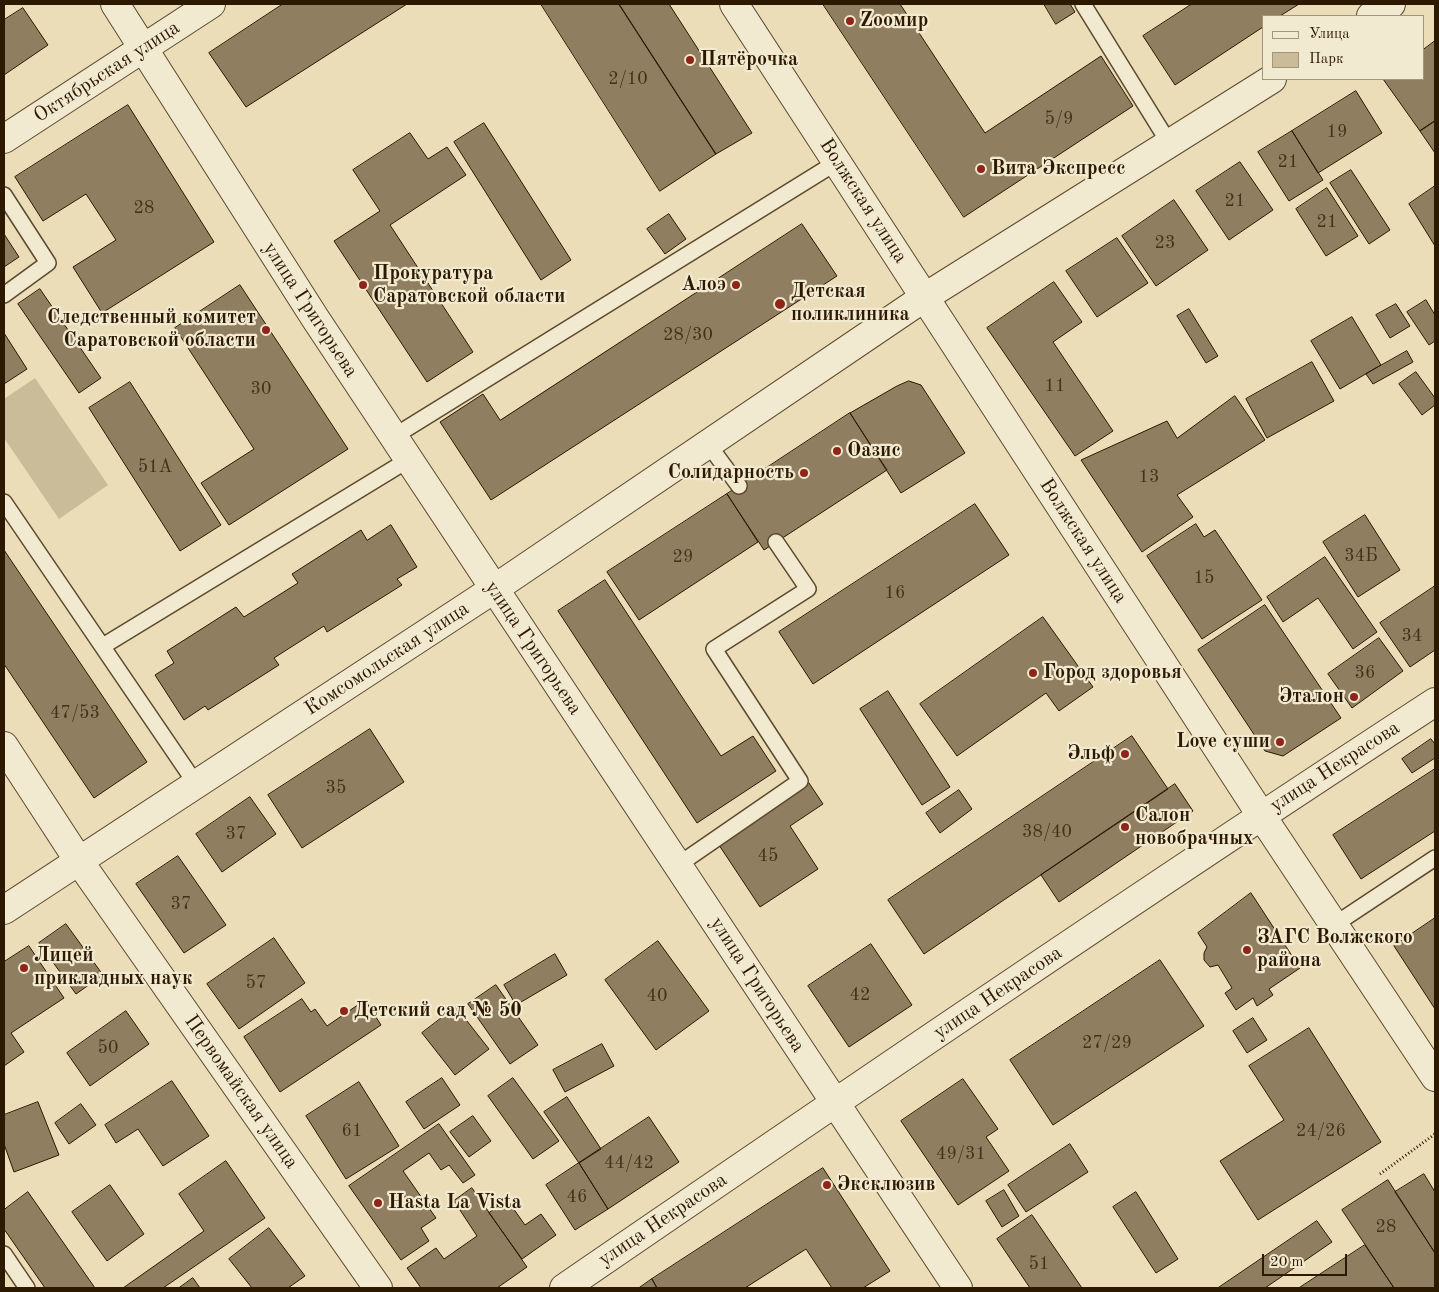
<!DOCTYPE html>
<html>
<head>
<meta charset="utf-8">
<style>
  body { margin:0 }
  #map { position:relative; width:1439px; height:1292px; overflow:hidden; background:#eaddb7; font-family:"Old Standard TT",serif }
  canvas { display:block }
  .frame { position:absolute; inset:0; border:5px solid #2d1800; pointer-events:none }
  .legend { position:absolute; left:1262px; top:15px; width:162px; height:65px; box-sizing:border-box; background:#f1e9d0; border:1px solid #a3957d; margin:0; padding:6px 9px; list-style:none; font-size:15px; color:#2d1800 }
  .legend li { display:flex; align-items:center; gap:10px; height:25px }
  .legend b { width:25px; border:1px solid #a3957d }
  .scale { position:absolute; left:1262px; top:1254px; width:85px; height:22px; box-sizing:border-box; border:2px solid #2d1800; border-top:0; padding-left:6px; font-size:15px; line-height:18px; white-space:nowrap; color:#2d1800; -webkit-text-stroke:4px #f1e9d0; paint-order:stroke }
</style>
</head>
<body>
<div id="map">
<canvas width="1439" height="1292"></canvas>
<div class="frame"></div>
<ul class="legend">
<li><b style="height:6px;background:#f1e9d0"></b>Улица</li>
<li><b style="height:14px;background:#cabc98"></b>Парк</li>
</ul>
<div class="scale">20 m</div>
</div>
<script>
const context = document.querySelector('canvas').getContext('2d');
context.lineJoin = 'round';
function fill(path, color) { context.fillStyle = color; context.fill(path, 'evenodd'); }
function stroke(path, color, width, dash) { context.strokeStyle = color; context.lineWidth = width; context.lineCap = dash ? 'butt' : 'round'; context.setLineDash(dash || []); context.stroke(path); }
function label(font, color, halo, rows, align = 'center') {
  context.font = font + ' "Old Standard TT",serif'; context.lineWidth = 4.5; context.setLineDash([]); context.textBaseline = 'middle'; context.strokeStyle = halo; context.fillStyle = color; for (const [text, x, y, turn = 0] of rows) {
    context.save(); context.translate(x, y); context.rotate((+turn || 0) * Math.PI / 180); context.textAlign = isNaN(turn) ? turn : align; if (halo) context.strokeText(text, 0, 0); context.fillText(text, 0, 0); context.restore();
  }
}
fill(new Path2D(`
  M35,378l73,107 -49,34 -55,-81v-39z`), '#cabc98');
const building = new Path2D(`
  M283,4h124l-161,103 -37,-54z
  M541,4h78l97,150 -56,37z
  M619,4h50l83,129 -36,21z
  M823,4h77l85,129 116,-77 32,50 -169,111z
  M1044,4h26l5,8 -19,12z
  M1192,4h107l-19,12h-17v11l-88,58 -32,-49z
  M23,8l25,37 -44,30v-55z
  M1435,41v80l-15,10 -37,-52h40v-29z
  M1356,91l26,42 -64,40 -26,-42z
  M128,105l86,137 -112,71 -29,-46 43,-27 -30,-46 -43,27 -28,-44z
  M1435,121v32l-15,-22z
  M484,123l87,137 -30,20 -87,-138z
  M1292,131l31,49 -34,21 -31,-49z
  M410,133l18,26 19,-12 19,28 -76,50 83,127 -46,30 -93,-141 46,-30 -27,-41z
  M1240,162l33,48 -44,30 -33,-49z
  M1351,170l39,60 -21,14 -39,-61z
  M1435,186v60l-26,-42z
  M1327,188l31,48 -32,20 -30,-47z
  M1174,200l34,50 -52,36 -34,-50z
  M669,214l17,25 -21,15 -18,-25z
  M802,224l35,52 -346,224 -51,-78 43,-28 17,26z
  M4,234l15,23 -15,10z
  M1117,238l31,45 -51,34 -31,-46z
  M1054,282l28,40 -29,20 60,89 -38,25 -88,-128z
  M240,285l108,164 -119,76 -28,-42 53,-34 -79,-121z
  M40,289l61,89 -22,15 -61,-89z
  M1426,300l9,15v26l-6,4 -22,-33z
  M1396,304l14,22 -20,12 -14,-23z
  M1189,309l29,47 -12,7 -29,-47z
  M1352,317l29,48 -41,24 -29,-48z
  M4,333l23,36 -23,15z
  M1407,351l6,11 -40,22 -7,-10z
  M1312,362l22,39 -67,37 -21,-39z
  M1416,372l19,26v7l-13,10 -23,-31z
  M909,381l12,4 44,68 -64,40 -51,-80 47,-27z
  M130,382l91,143 -41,26 -91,-143z
  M1235,396l30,44 -88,55 16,22 -51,35 -61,-92 86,-39 10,17z
  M850,413l37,57 -123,80 -37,-56z
  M727,494l31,48 -119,78 -32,-48z
  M975,504l34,51 -196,129 -34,-52z
  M1365,515l35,55 -42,27 -35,-55z
  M1196,524l8,13 11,-7 47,70 -60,39 -55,-83z
  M391,525l26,42 -20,12 5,6 -75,47 -3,-6 -50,32 5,7 -71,45 -3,-4 -21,14 -29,-45 19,-12 -7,-12 69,-44 8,10 54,-34 -6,-9 69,-44 6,10z
  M4,550l143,212 -53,36 -90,-134z
  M1325,557l52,75 -24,17 -35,-51 -35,24 -16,-25z
  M605,580l116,176 32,-20 23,35 -79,52 -139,-212z
  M1435,586v64l-25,17 -30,-44z
  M1265,605l76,113 -58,38 -18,-5 -67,-101z
  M1043,617l50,70 -34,24 -13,-18 -89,63 -37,-52z
  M1379,638l24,33 -51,37 -24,-34z
  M888,691l62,96 -28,18 -62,-96z
  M370,729l34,53 -102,66 -34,-53z
  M1132,736l36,53 -244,165 -36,-54z
  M1431,739l4,5v14l-23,15 -10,-14z
  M1435,769v62l-74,48 -28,-44z
  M809,783l14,21 -33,22 28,43 -58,38 -43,-65z
  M1175,784l18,27 -134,91 -18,-27z
  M959,790l13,19 -32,24 -14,-20z
  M250,797l26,37 -54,38 -26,-38z
  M178,856l48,69 -42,28 -48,-69z
  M1251,893l49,75 -31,21 4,6 -16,11 -4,-8 -17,12 -11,-17 7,-5 -14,-23 -8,2 -6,-7v-7l3,-6 -9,-14z
  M1435,918v91l-41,-63z
  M66,924l37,51 -27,19 -37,-51z
  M274,938l31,45 -66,46 -32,-45z
  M658,941l51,70 -53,39 -51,-70z
  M871,944l41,61 -63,42 -41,-61z
  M29,946l35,52 -53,35 13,19 -20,14v-104z
  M555,954l12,21 -51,30 -12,-20z
  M1160,960l44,66 -151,99 -43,-65z
  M496,985l42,60 -28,19 -42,-60z
  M302,999l9,13 4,-3 12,17 38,-26 16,25 -101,67 -36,-55z
  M456,1007l33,42 -34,26 -33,-42z
  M126,1011l23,33 -59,42 -23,-33z
  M1253,1018l14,22 -20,13 -14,-22z
  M1309,1028l72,114 -123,78 -38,-59 64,-41 -35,-54z
  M602,1044l12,22 -49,26 -12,-22z
  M442,1078l18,27 -36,24 -18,-27z
  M513,1078l46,63 -26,18 -45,-63z
  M963,1079l35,50 -12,8 23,34 -51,34 -57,-84z
  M172,1081l37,55 -46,30 -25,-37 -22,14 -11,-18z
  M359,1082l40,64 -53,33 -40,-63z
  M567,1097l34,52 -22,14 -35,-51z
  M38,1102l21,53 -45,17 -10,-28v-29z
  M81,1104l15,21 -27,19 -14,-21z
  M473,1116l18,25 -22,16 -19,-25z
  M649,1117l30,45 -71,47 -29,-46z
  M439,1124l36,51 -12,8 -14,-18 -8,5 -12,-17 -26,18 33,47 -15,10 8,13 -28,19 -52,-74z
  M1070,1144l18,28 -62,40 -18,-27z
  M226,1161l39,57 -102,70h-40l81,-57 -25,-37z
  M579,1163l29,46 -33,21 -29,-45z
  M823,1168l67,103 -27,17h-31l-26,-39 -61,39h-88l-5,-9z
  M1424,1174l11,18v61l-40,-61z
  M1388,1180l47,73v35h-41l-52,-78z
  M110,1185l34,49 -37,27 -35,-49z
  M472,1188l55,79 -30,21h-76l-14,-20 29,-20 8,11 33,-23 -23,-35z
  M1004,1190l15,26 -17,11 -16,-26z
  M28,1192l67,96h-50l-41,-59v-19z
  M1136,1192l42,67 -22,14 -43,-66z
  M508,1201l17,24 16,-11 15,21 -34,24 -33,-46z
  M1032,1215l50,73h-52l-33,-49z
  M1317,1221l15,21 -67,46h-47z
  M269,1228l36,48 -17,12h-36l-23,-29z
  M1365,1245l29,43h-95z
  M193,1278l7,10h-21z
  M652,1279l5,9h-18z`);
fill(building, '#8f7e5f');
stroke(building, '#2d1800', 1);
const lane = new Path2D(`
  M1083,4l86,139
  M4,195l44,68 -44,32
  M393,437l444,-275
  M708,444l31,42
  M4,502l192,282
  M103,646l305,-186
  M678,865l122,-84 -86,-132 94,-60 -32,-47
  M1334,925l101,-67
  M4,1254l23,34`);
const street = new Path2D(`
  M115,4l200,314 643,970
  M734,4l527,811 174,262
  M1371,16l20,-12
  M4,139l207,-135
  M4,746l75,115 299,427
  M4,910l490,-321 431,-292 347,-218
  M564,1288c289,-198 578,-395 871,-586`);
stroke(lane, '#5c492e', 18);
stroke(street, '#5c492e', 30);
stroke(new Path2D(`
  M1380,1174l55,-40`), '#2d1800', 3, [1, 2.5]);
stroke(lane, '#f1e9d0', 15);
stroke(street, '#f1e9d0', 28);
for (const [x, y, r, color] of [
  [850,21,5,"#8f2418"],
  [690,60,5,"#8f2418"],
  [981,169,5,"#8f2418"],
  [363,285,5,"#8f2418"],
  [736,285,5,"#8f2418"],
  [780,304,6,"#8f2418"],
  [266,330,5,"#8f2418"],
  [837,451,5,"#8f2418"],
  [804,473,5,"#8f2418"],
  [1033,673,5,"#8f2418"],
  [1354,697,5,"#8f2418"],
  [1280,742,5,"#8f2418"],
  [1125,754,5,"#8f2418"],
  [1125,827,5,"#8f2418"],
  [1247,950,5,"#8f2418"],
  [24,968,5,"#8f2418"],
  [344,1011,5,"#8f2418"],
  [827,1185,5,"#8f2418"],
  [378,1203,5,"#8f2418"]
]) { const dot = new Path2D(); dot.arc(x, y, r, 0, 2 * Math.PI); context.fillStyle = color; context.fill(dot); stroke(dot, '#f1e9d0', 2); }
label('18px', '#463218', null, [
  ["2/10",628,79],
  ["5/9",1059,119],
  ["19",1337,132],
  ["21",1288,162],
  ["21",1235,201],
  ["28",144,208],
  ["21",1327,222],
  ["23",1165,243],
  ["28/30",688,335],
  ["11",1055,386],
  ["30",261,389],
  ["51А",155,467],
  ["13",1149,477],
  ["34Б",1361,556],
  ["29",683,557],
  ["15",1204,578],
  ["16",895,593],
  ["34",1412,636],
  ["36",1365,673],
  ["47/53",75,713],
  ["35",336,788],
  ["38/40",1047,832],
  ["37",236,834],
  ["45",768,856],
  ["37",181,904],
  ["57",256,983],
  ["42",860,995],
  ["40",657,996],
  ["27/29",1107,1043],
  ["50",108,1048],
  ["61",352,1131],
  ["24/26",1321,1131],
  ["49/31",961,1154],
  ["44/42",629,1163],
  ["46",577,1197],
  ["28",1386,1227],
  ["51",1039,1264]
]);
label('bold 20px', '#2d1800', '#f1e9d0', [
  ["Zooмир",860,21],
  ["Пятёрочка",700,60],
  ["Вита Экспресс",991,169],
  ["Прокуратура",373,274],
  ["Саратовской области",373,297],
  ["Алоэ",726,285,"right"],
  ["Детская",791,292],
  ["поликлиника",791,315],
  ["Следственный комитет",256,318,"right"],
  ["Саратовской области",256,341,"right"],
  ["Оазис",847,451],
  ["Солидарность",794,473,"right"],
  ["Город здоровья",1043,673],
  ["Эталон",1344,697,"right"],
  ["Love суши",1270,742,"right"],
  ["Эльф",1115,754,"right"],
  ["Салон",1135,816],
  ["новобрачных",1135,839],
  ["ЗАГС Волжского",1257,938],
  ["района",1257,961],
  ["Лицей",34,956],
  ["прикладных наук",34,979],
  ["Детский сад № 50",354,1011],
  ["Эксклюзив",837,1185],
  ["Hasta La Vista",388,1203]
], 'left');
label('20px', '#2d1800', '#f1e9d0', [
  ["Октябрьская улица",107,72,-33],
  ["Волжская улица",863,201,57],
  ["улица Григорьева",310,310,57],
  ["Волжская улица",1083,541,57],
  ["улица Григорьева",533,648,56],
  ["Комсомольская улица",387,659,-33],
  ["улица Некрасова",1335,767,-33],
  ["улица Григорьева",757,985,57],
  ["улица Некрасова",998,993,-34],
  ["Первомайская улица",241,1092,55],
  ["улица Некрасова",663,1220,-34]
]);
</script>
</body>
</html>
